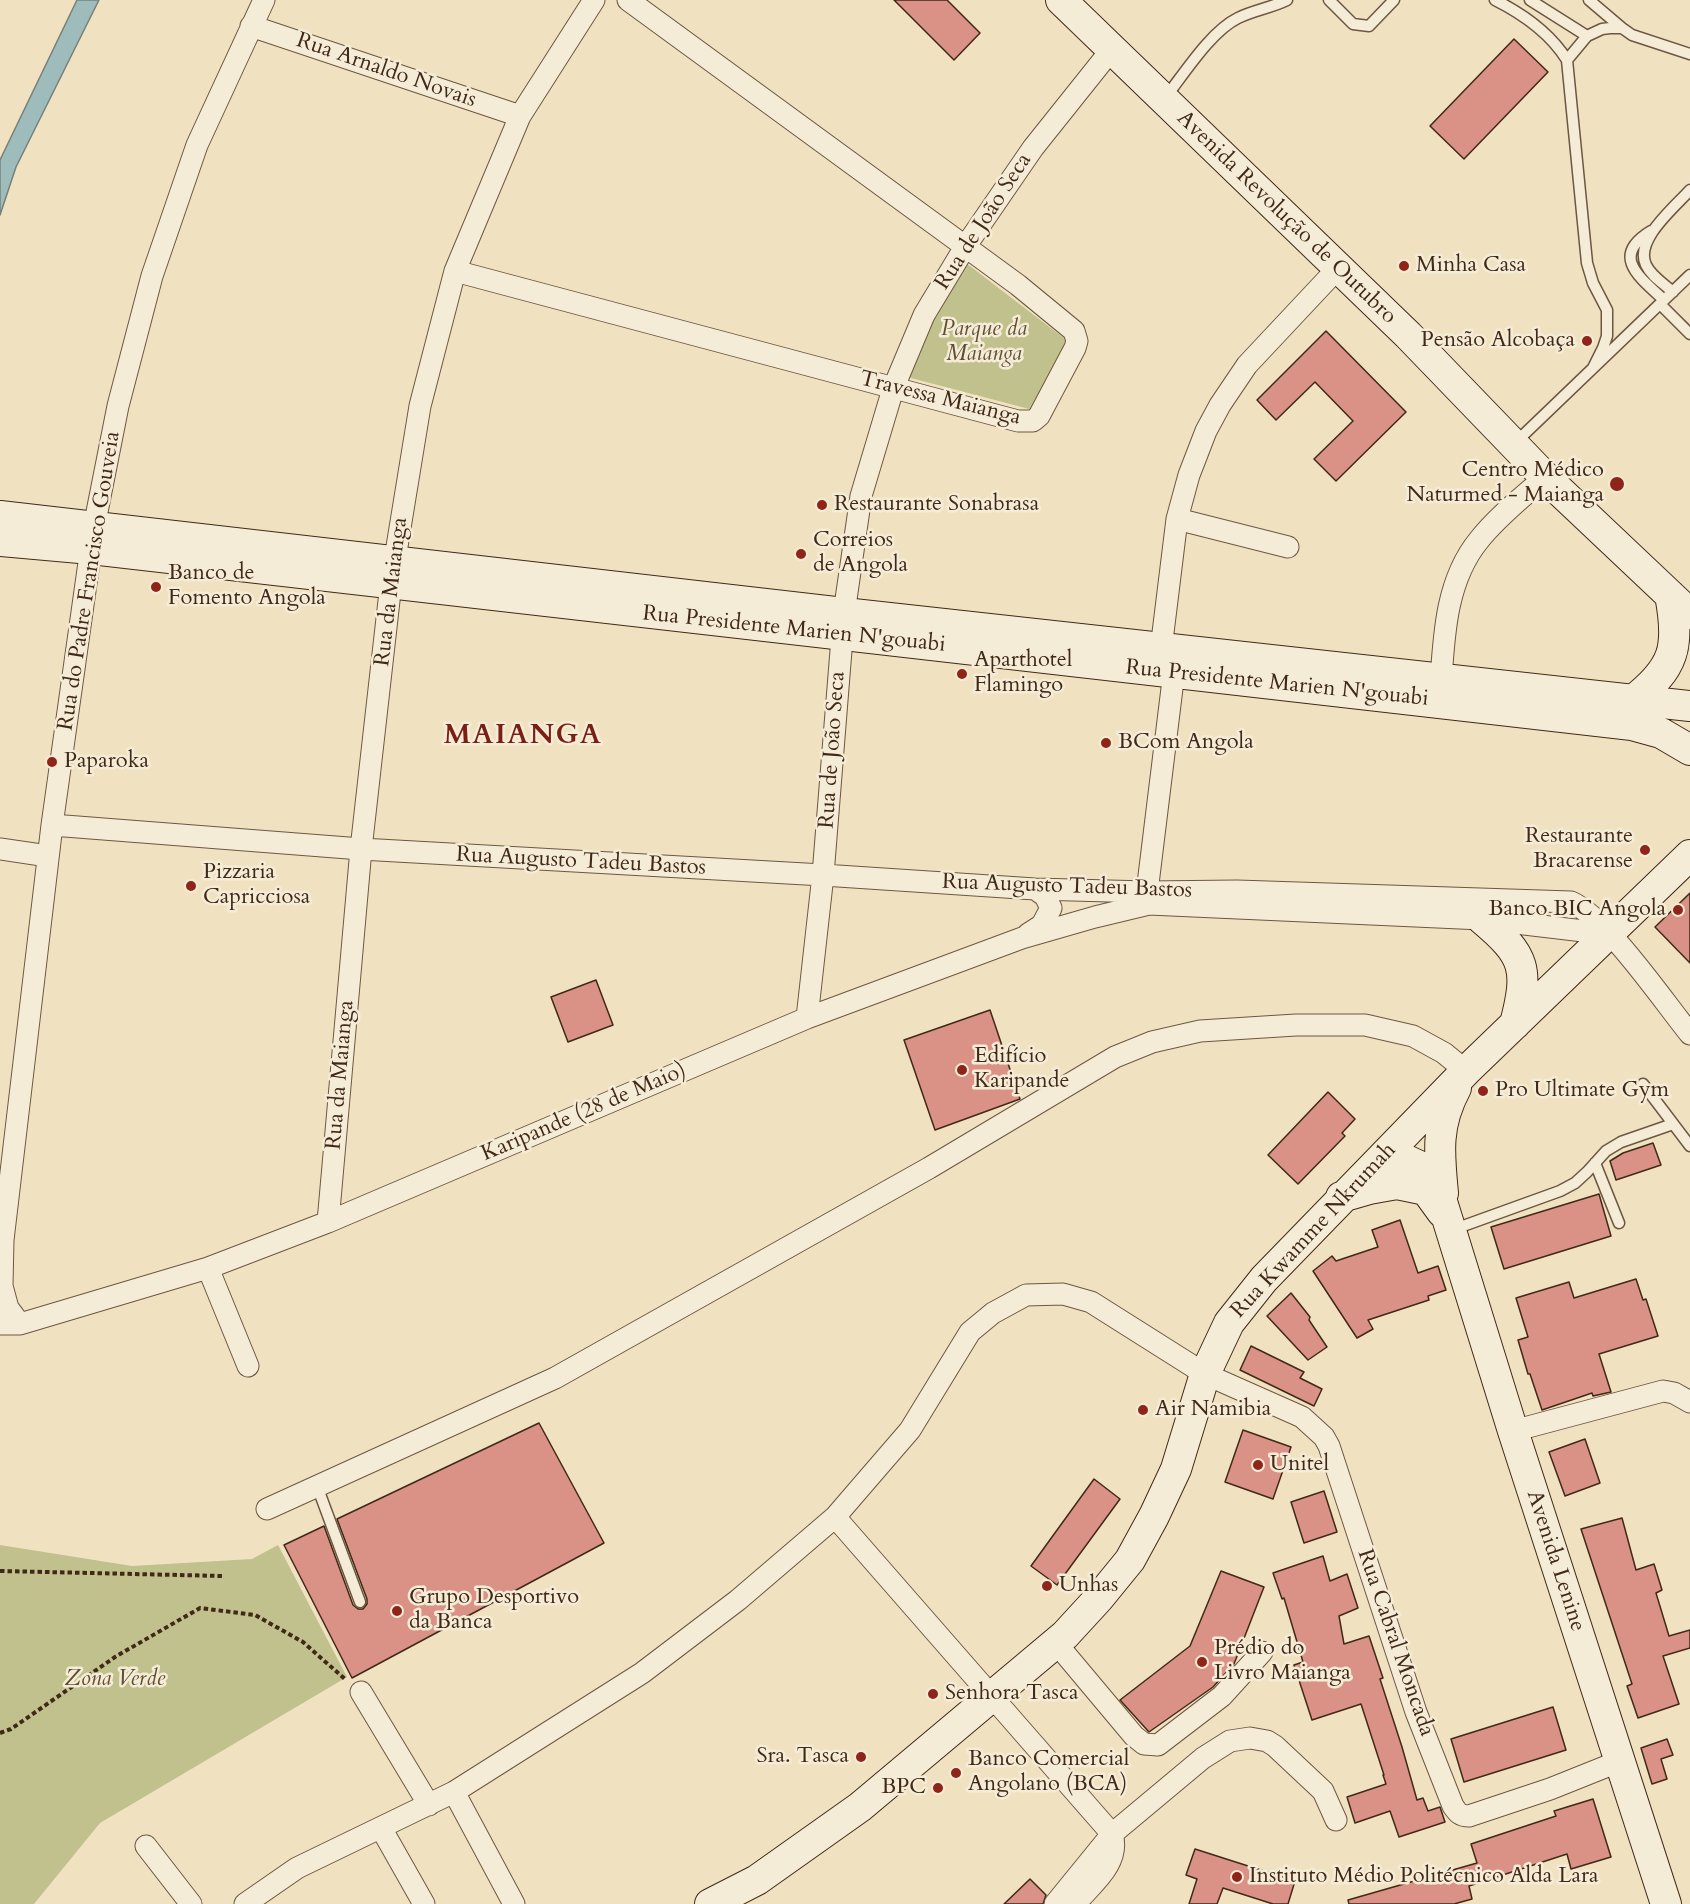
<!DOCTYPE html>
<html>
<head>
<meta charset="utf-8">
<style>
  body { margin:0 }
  canvas { display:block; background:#f0e2c1 }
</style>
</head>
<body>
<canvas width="1690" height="1904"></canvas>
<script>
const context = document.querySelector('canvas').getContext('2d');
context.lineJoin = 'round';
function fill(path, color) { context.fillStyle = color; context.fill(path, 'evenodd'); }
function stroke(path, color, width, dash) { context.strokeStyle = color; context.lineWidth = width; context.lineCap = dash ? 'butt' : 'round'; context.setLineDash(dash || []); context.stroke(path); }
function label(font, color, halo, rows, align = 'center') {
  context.font = font + ' Cardo,serif'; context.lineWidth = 5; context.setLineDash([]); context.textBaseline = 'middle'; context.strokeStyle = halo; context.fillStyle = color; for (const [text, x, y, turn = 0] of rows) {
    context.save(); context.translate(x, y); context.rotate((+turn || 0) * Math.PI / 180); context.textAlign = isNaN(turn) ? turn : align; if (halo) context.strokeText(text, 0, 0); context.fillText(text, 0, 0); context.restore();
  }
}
fill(new Path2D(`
  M966,263l103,79 -36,68 -126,-33 27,-58z
  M0,1545l132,21 120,-7 26,-14 69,132 -247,146 -66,81h-34z`), '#c1c18d');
const water = new Path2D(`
  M77,0h22l-83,167 -16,48v-55z`);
fill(water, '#9dbcbb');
stroke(water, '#788179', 1.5);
const building = new Path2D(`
  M894,0h53l33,33 -26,27z
  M1514,39l34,33 -84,87 -34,-33z
  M1326,331l80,81 -70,69 -22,-22 39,-38 -38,-39 -39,38 -19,-20z
  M1690,893v70l-35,-36z
  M596,980l17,45 -45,17 -17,-45z
  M990,1010l30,89 -85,31 -31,-90z
  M1328,1092l27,27 -13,14 3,3 -47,48 -30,-29z
  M1653,1143l8,22 -45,15 -6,-19 13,-8z
  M1599,1194l12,42 -107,33 -13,-42z
  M1400,1220l18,53 20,-7 8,24 -18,6 1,4 -61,20 5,9 -16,9 -44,-67 19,-15 4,5 42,-14 -6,-17z
  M1636,1279l7,21 3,-1 12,37 -59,18 12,38 -18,4 -1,-3 -50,17 -12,-36h-2l-10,-34 10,-3 -12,-39 53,-16 5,16z
  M1291,1293l19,24 -1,3 18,27 -19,13 -41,-44z
  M1251,1346l53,26 -4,6 22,11 -8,17 -74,-36z
  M539,1423l65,120 -252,135 -68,-133 40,-19 29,79 5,4h5l4,-5v-5l-30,-80z
  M1243,1430l48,17 -18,52 -48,-17z
  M1585,1439l15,44 -35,13 -16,-44z
  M1094,1479l26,20 -63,86 -26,-19z
  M1324,1491l13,41 -33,11 -13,-41z
  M1622,1518l14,52 18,-6 8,26 -6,3 13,43 21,-6v18l-27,8 16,48 -41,14 -11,-32 5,-2 -51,-155z
  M1323,1556l7,25 17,-7 11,34 -19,8 5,28 25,-8 14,42 -3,1 22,68 15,53 6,-2 5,13 12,-4 5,15 -46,15 -9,-26 -35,12 -8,-26 39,-13 -3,-9h1l-23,-71 -49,16 -18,-55 9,-3 -19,-64 -2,1 -9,-26z
  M1221,1571l43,16 -30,77 -21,23 -64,45 -29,-32 70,-54z
  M1553,1707l13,43 -102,32 -13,-43z
  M1667,1739l6,16 -12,4 6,20 -15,5 -11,-36z
  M1593,1799l18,58 -40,12 -4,-15 -98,32 3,13 -18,5h-105l-1,-4 129,-37 -6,-19 85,-28 -2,-5z
  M1195,1849l100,32 -7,23h-15l-50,-16 -6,16h-28l8,-25 -11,-4z
  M1030,1879l16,16 -3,9h-39z`);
fill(building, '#da9186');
stroke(building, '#412917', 1.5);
const lane = new Path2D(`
  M1329,0l24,24 16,2 25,-26
  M1495,0c28,14 55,33 72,60l20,203 6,20 14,27v26l-4,12 -10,20
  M1530,0l57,36
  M1589,0l33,28
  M1567,60l20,-24 15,-7 8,-1h12l10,7 58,19
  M1165,98c19,-24 46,-67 73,-80 16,-8 33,-10 49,-18
  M1651,231c-41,25 -12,46 13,69
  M1673,292c-9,-8 -22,-16 -27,-27 -12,-25 29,-58 44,-75
  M1660,304l30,30
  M1516,442l174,-167
  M1643,1084l47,62
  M1595,1163l24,60
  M1452,1230l108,-39 15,-8 12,-11 19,-21 15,-9 52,-18
  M317,1486l43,116`);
const street = new Path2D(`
  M251,26l269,90
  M455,271l563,150h15l6,-5 36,-68 2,-7 -3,-10 -56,-46 -390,-285
  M1177,519l111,28
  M1161,649l16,-130 12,-44 17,-44 14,-26 27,-40 91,-97
  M1441,680c3,-48 6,-101 38,-140 19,-24 44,-43 66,-63
  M52,825l309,24 462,26 212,14 112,3 90,-1 334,11c35,15 93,100 119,132
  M0,849l48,7
  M1147,892l27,-220
  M1028,934l14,-9 9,-17 -6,-12 -10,-7
  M807,1018l16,-143 21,-262 17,-117 32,-107 31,-74 41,-68 68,-99 79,-99
  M328,1222l33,-373 30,-266 29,-177 35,-135 65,-155 74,-116
  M208,1268l40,98
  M0,1324h20l188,-56 120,-46 479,-204 215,-80 73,-21 54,-13 333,15 127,15
  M20,1324l-12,-16 -6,-22 1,-46 49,-415 42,-298 24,-121 34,-130 45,-131 67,-145
  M1513,1431l150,-40 11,2 16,9
  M267,1509l288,-131 374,-210 186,-111 37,-15 48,-11 96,-6h69l48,11 31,17 22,18
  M835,1517l277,317c9,29 -20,50 -37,70
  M1056,1643l78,93 10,8 14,1 64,-49 40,-44
  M361,1692l68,113
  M454,1792l60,112
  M381,1828l43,76
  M146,1846l45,58
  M245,1904l52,-36 157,-76 188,-119 96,-73 97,-83 75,-87 60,-98 23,-19 33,-18 37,-1 28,8 114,72 97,43 22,20 5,9 87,266 37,94c5,7 7,10 16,10l81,-27 70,-28
  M1055,1904l57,-70 91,-76 27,-17 20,-3 17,3 8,5 48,45 13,29`);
const secondary = new Path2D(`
  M1061,0l347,335 137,142 145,137
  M0,516l844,97 846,93
  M0,541l91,8 1541,176 29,8 29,17
  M1632,701c43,-33 48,-54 38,-106
  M1482,919c44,37 47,50 33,105
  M1377,1163l27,-4 24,11 11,22 74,239 153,473
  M1443,1193c-4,-40 -7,-68 13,-105
  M1341,1197l28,-8 28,-5 29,6 16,22
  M710,1904l47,-24 103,-73 205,-172 34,-37 31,-38 24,-44 22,-47 29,-95 24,-51 35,-44 202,-208 224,-216`);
stroke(lane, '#6d5742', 13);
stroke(street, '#6d5742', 23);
stroke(secondary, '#412917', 32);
stroke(new Path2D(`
  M0,1571l223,5
  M0,1733l11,-4 104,-72 85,-49 55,7 48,27 43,38`), '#412917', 4, [4.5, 3]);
stroke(lane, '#f5ecd7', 10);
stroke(street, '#f5ecd7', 21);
stroke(secondary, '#f5ecd7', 30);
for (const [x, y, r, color] of [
  [1404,266,6,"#8f2418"],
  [1587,341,6,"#8f2418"],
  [1617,484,8,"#8f2418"],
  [822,505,6,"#8f2418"],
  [801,554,6,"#8f2418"],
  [156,587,6,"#8f2418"],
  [962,674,6,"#8f2418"],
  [1106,743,6,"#8f2418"],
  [52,762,6,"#8f2418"],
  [1645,850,6,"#8f2418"],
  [191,886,6,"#8f2418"],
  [1678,910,6,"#8f2418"],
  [962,1070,6,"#8f2418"],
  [1483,1091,6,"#8f2418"],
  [1143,1410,6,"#8f2418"],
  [1258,1465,6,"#8f2418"],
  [1047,1586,6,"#8f2418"],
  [397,1611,6,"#8f2418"],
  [1202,1662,6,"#8f2418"],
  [933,1694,6,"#8f2418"],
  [861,1757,6,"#8f2418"],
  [956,1773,6,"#8f2418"],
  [938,1788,6,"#8f2418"],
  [1237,1877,6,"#8f2418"]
]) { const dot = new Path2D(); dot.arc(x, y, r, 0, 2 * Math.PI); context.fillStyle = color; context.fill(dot); stroke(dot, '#f5ecd7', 2); }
label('22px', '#412917', '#f5ecd7', [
  ["Rua Arnaldo Novais",386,71,19],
  ["Avenida Revolução de Outubro",1286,218,44],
  ["Rua de João Seca",984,222,-57],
  ["Travessa Maianga",940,399,14],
  ["Rua do Padre Francisco Gouveia",90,581,-81],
  ["Rua da Maianga",392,592,-83],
  ["Rua Presidente Marien N'gouabi",794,630,6],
  ["Rua Presidente Marien N'gouabi",1277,684,6],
  ["Rua de João Seca",833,750,-86],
  ["Rua Augusto Tadeu Bastos",581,862,3],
  ["Rua Augusto Tadeu Bastos",1067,887,2],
  ["Rua da Maianga",341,1075,-85],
  ["Karipande (28 de Maio)",584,1113,-23],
  ["Rua Kwamme Nkrumah",1314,1231,-47],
  ["Avenida Lenine",1555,1561,72],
  ["Rua Cabral Moncada",1395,1643,71]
]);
label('22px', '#412917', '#f5ecd7', [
  ["Minha Casa",1416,266],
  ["Pensão Alcobaça",1575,341,"right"],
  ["Centro Médico",1604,471,"right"],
  ["Naturmed - Maianga",1604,496,"right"],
  ["Restaurante Sonabrasa",834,505],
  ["Correios",813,541],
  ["de Angola",813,566],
  ["Banco de",168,574],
  ["Fomento Angola",168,599],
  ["Aparthotel",974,661],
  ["Flamingo",974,686],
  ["BCom Angola",1118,743],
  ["Paparoka",64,762],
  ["Restaurante",1633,837,"right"],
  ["Bracarense",1633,862,"right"],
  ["Pizzaria",203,873],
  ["Capricciosa",203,898],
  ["Banco BIC Angola",1666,910,"right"],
  ["Edifício",974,1057],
  ["Karipande",974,1082],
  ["Pro Ultimate Gym",1495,1091],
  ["Air Namibia",1155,1410],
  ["Unitel",1270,1465],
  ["Unhas",1059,1586],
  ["Grupo Desportivo",409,1598],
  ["da Banca",409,1623],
  ["Prédio do",1214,1649],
  ["Livro Maianga",1214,1674],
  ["Senhora Tasca",945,1694],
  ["Sra. Tasca",849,1757,"right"],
  ["Banco Comercial",968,1760],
  ["Angolano (BCA)",968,1785],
  ["BPC",926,1788,"right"],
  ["Instituto Médio Politécnico Alda Lara",1249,1877]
], 'left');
label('italic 22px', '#614f34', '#f5ecd7', [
  ["Parque da",984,330],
  ["Maianga",984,355],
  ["Zona Verde",115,1680]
]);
context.letterSpacing = '1.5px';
label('bold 28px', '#7a1f14', '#f5ecd7', [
  ["MAIANGA",523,737]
]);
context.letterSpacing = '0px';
</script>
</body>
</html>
